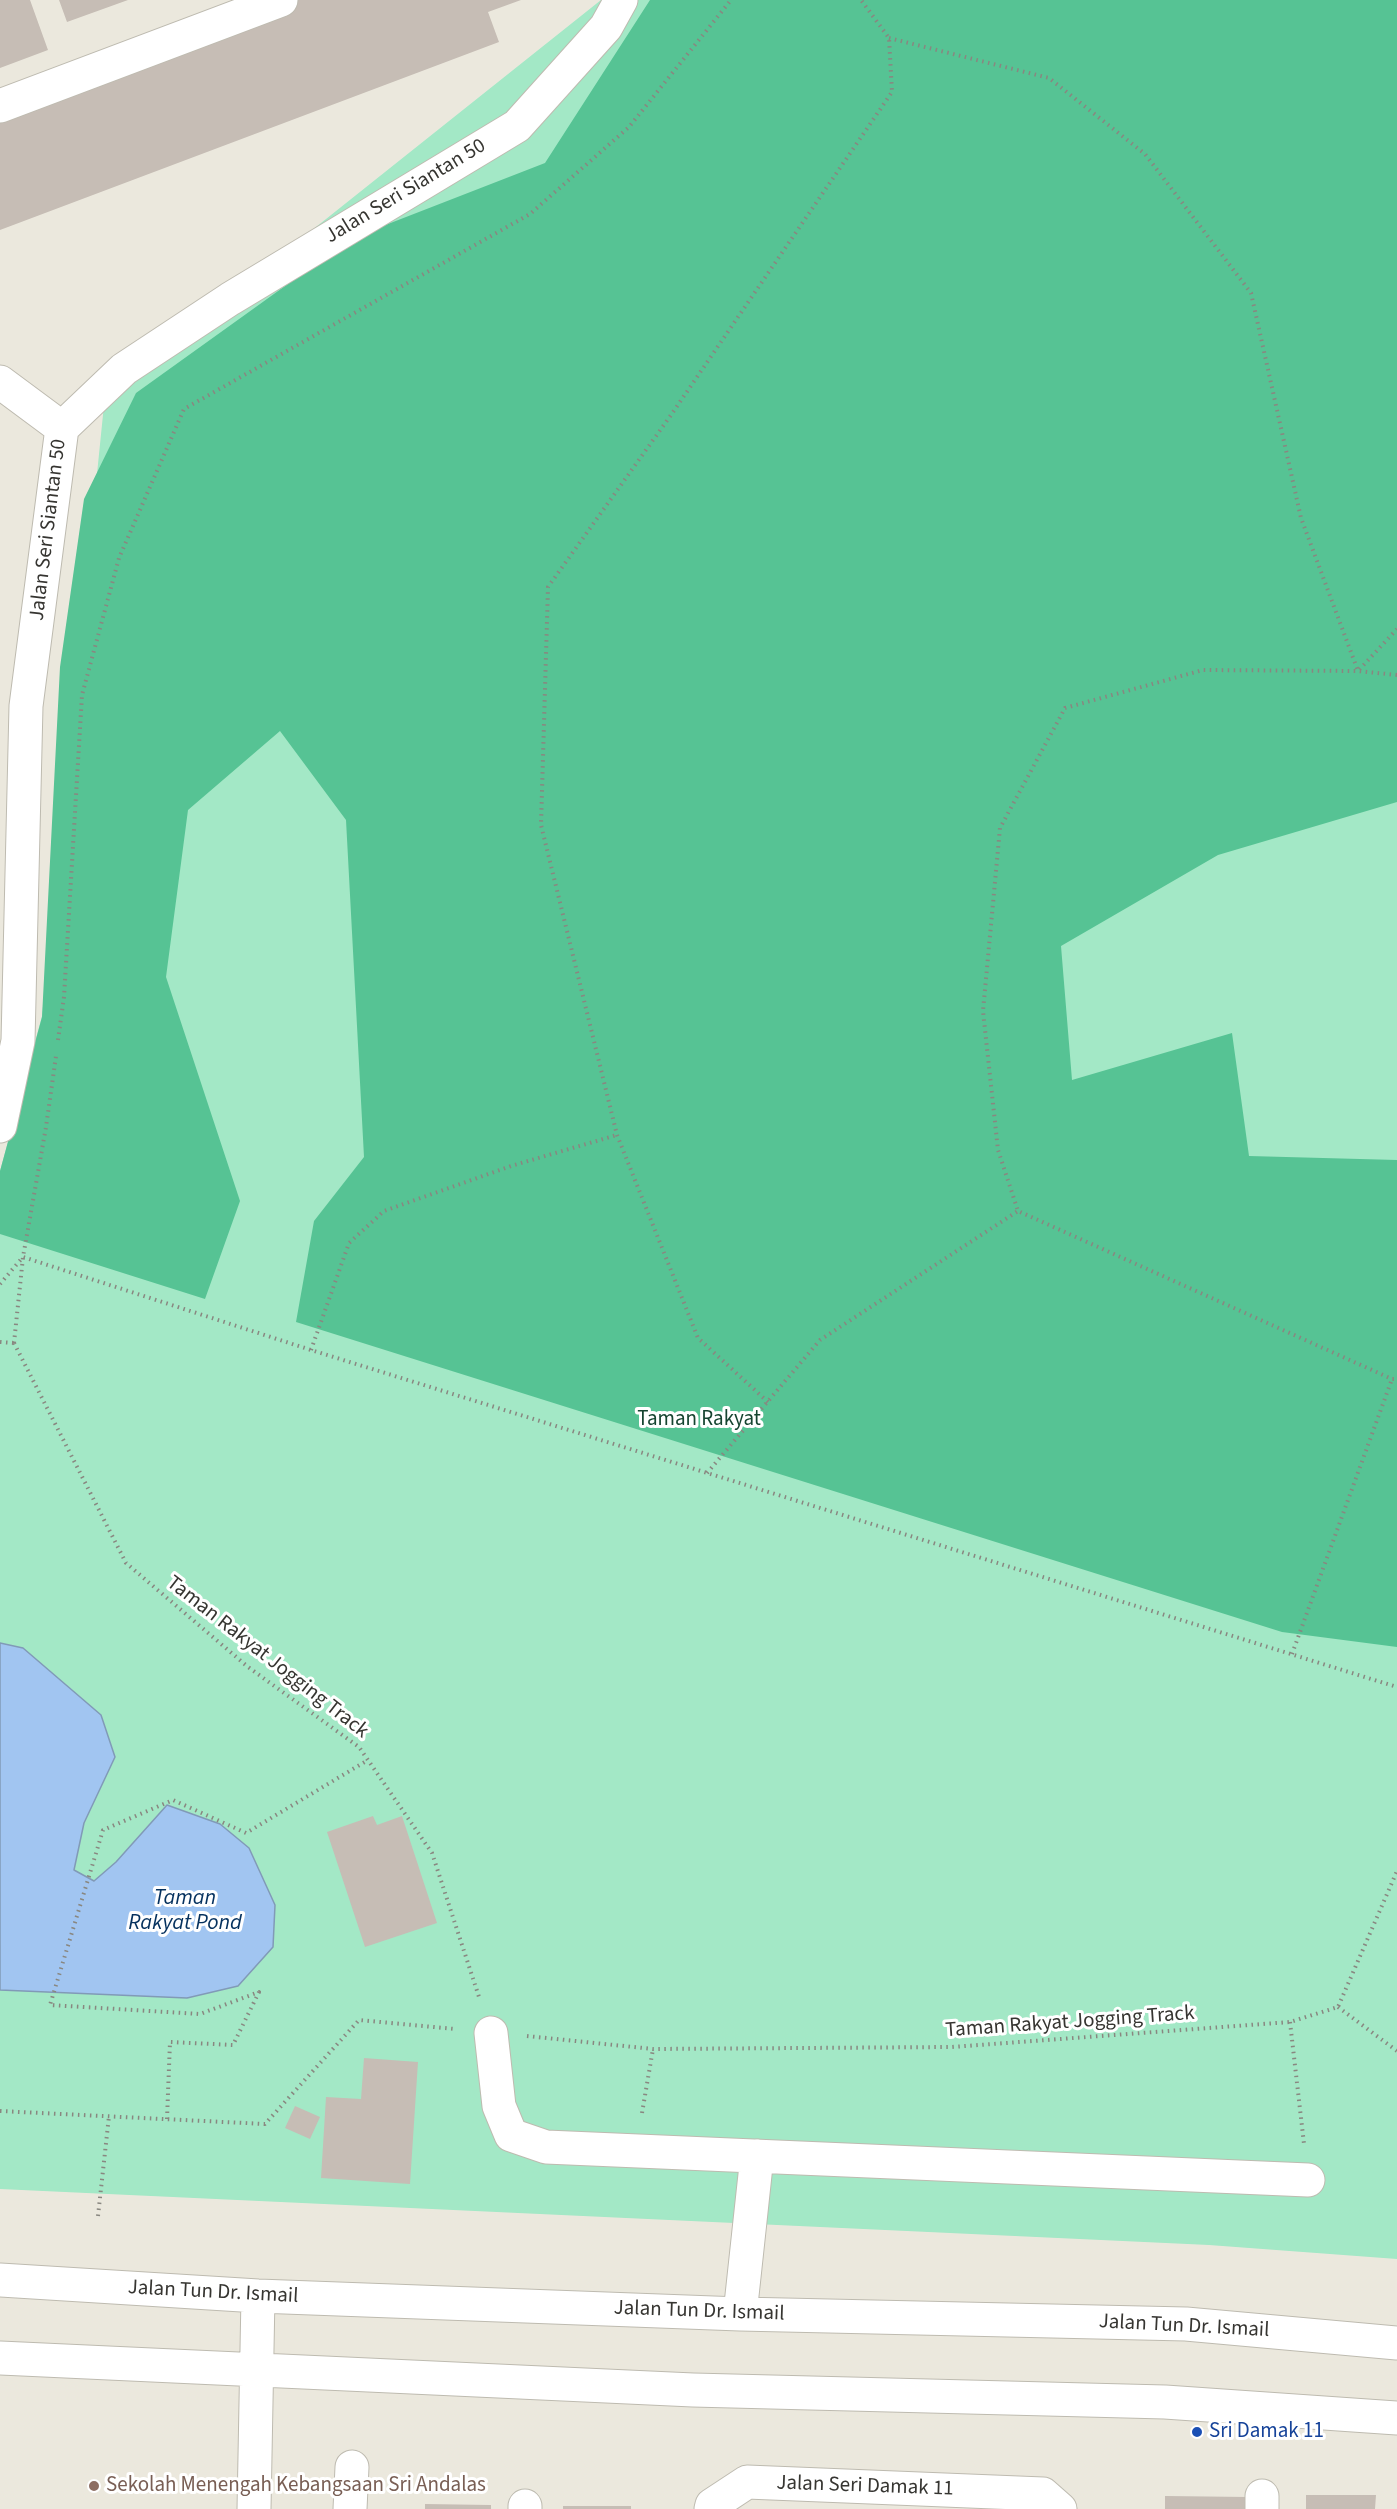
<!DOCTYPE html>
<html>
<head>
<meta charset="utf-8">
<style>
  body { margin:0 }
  canvas { display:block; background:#ebe8dd }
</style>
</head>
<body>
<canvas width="1397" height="2509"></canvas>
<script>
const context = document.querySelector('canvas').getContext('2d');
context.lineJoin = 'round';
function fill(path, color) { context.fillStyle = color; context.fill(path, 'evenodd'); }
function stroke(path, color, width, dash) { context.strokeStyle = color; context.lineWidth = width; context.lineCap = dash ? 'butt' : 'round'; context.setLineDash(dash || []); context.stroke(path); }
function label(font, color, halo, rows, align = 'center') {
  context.font = font + ' "Source Sans 3",sans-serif'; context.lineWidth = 6; context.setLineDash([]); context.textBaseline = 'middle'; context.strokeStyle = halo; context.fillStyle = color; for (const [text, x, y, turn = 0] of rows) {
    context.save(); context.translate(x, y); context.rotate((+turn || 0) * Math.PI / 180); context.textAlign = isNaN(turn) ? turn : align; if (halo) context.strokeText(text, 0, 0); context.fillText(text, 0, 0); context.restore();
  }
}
fill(new Path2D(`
  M601,0h796v2259l-188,-14 -1209,-56v-1018l42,-155 63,-621z`), '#a3e8c6');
fill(new Path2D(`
  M650,0h747v802l-179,53 -157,91 11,134 160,-47 17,123 148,4v487l-115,-15 -986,-310 18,-101 50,-64 -18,-337 -66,-89 -92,79 -22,167 74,224 -35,98 -205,-65v-63l42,-154 18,-350 24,-168 52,-106 216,-155 193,-75z`), '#56c394');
const water = new Path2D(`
  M0,1643l23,5 78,67 14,42 -31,66 -10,47 20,11 22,-19 51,-57 53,19 29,24 26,57 -2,42 -35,39 -51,12 -187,-8z`);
fill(water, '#a1c5f1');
stroke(water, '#819ab7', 1.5);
fill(new Path2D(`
  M0,0h30l18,50 -48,18z
  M59,0h69l-61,22z
  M296,0h225l-33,12 11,30 -499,188v-118z
  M373,1816l4,9 25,-9 35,107 -72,24 -38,-115z
  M364,2058l54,4 -8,122 -89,-6 5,-81 35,2z
  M295,2106l25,11 -10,22 -25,-11z
  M1306,2495h70l-1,14h-69z
  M1165,2496l84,1v12h-84z
  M425,2504l66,1v4h-66z
  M563,2506h68v3h-68z`), '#c6bdb5');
const minor = new Path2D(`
  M0,106l281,-106
  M0,382l62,46
  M0,1126l18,-85 8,-335 36,-278 62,-59 106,-70 287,-173 89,-99 15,-27
  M491,2033l8,73 12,29 35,12 762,33
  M0,2280l258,16 482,18 446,10 211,19
  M740,2314l17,-158
  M0,2358l693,32 472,12 232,16
  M254,2509l4,-213
  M350,2509l2,-42
  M525,2509v-3
  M711,2509l1,-4 35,-23 296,12 17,15
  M1262,2509v-13`);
stroke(minor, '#bebbb0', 35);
stroke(new Path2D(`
  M889,38l160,40 96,76 106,139 50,225 57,153 39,-42
  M1397,675l-39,-4 -155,-1 -138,38 -65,120 -17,183 15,139 20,61 374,168h5
  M58,1040l6,-43 18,-302 37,-137 65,-149 346,-195 99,-87 102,-127
  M0,1284l23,-27 288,93 1086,337
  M0,1342l14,1
  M14,1343l9,-86 23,-130 10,-71
  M14,1343l112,220 122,104 111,80 73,106 48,147
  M311,1350l38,-107 35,-32 127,-45 106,-31
  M768,1402l-70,-64 -81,-203 -76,-310 7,-238 123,-172 221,-323 -3,-54 -28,-38
  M707,1473l113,-133 198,-129
  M1292,1654l100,-275
  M1338,2007l59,44
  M1290,2022l14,122
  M527,2036l126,13 299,-2 338,-25 48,-15 59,-136
  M0,2111l265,13 94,-104 96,9
  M642,2113l11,-64
  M167,2119l3,-77 63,3 26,-53 -59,22 -150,-9 53,-175 70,-30 73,33 122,-73
  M98,2216l11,-100`), '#898780', 4, [1.5, 4.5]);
stroke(minor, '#fff', 33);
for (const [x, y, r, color] of [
  [1197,2432,6,"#1a4fb4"],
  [94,2486,6,"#8d6e63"]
]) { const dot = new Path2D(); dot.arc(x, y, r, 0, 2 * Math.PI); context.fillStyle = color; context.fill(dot); stroke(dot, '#fff', 2); }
label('21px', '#363531', '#fff', [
  ["Jalan Seri Siantan 50",406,192,-31],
  ["Jalan Seri Siantan 50",49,530,-83],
  ["Taman Rakyat Jogging Track",267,1658,38],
  ["Taman Rakyat Jogging Track",1070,2023,-4],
  ["Jalan Tun Dr. Ismail",213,2293,3],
  ["Jalan Tun Dr. Ismail",699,2312,2],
  ["Jalan Tun Dr. Ismail",1184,2327,3],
  ["Jalan Seri Damak 11",865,2487,2]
]);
label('21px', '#154430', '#fff', [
  ["Taman Rakyat",699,1420]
]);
label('21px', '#164399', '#fff', [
  ["Sri Damak 11",1209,2432]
], 'left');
label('21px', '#785e54', '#fff', [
  ["Sekolah Menengah Kebangsaan Sri Andalas",106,2486]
], 'left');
label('italic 22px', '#05315e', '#fff', [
  ["Taman",185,1899],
  ["Rakyat Pond",185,1924]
]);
</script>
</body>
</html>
